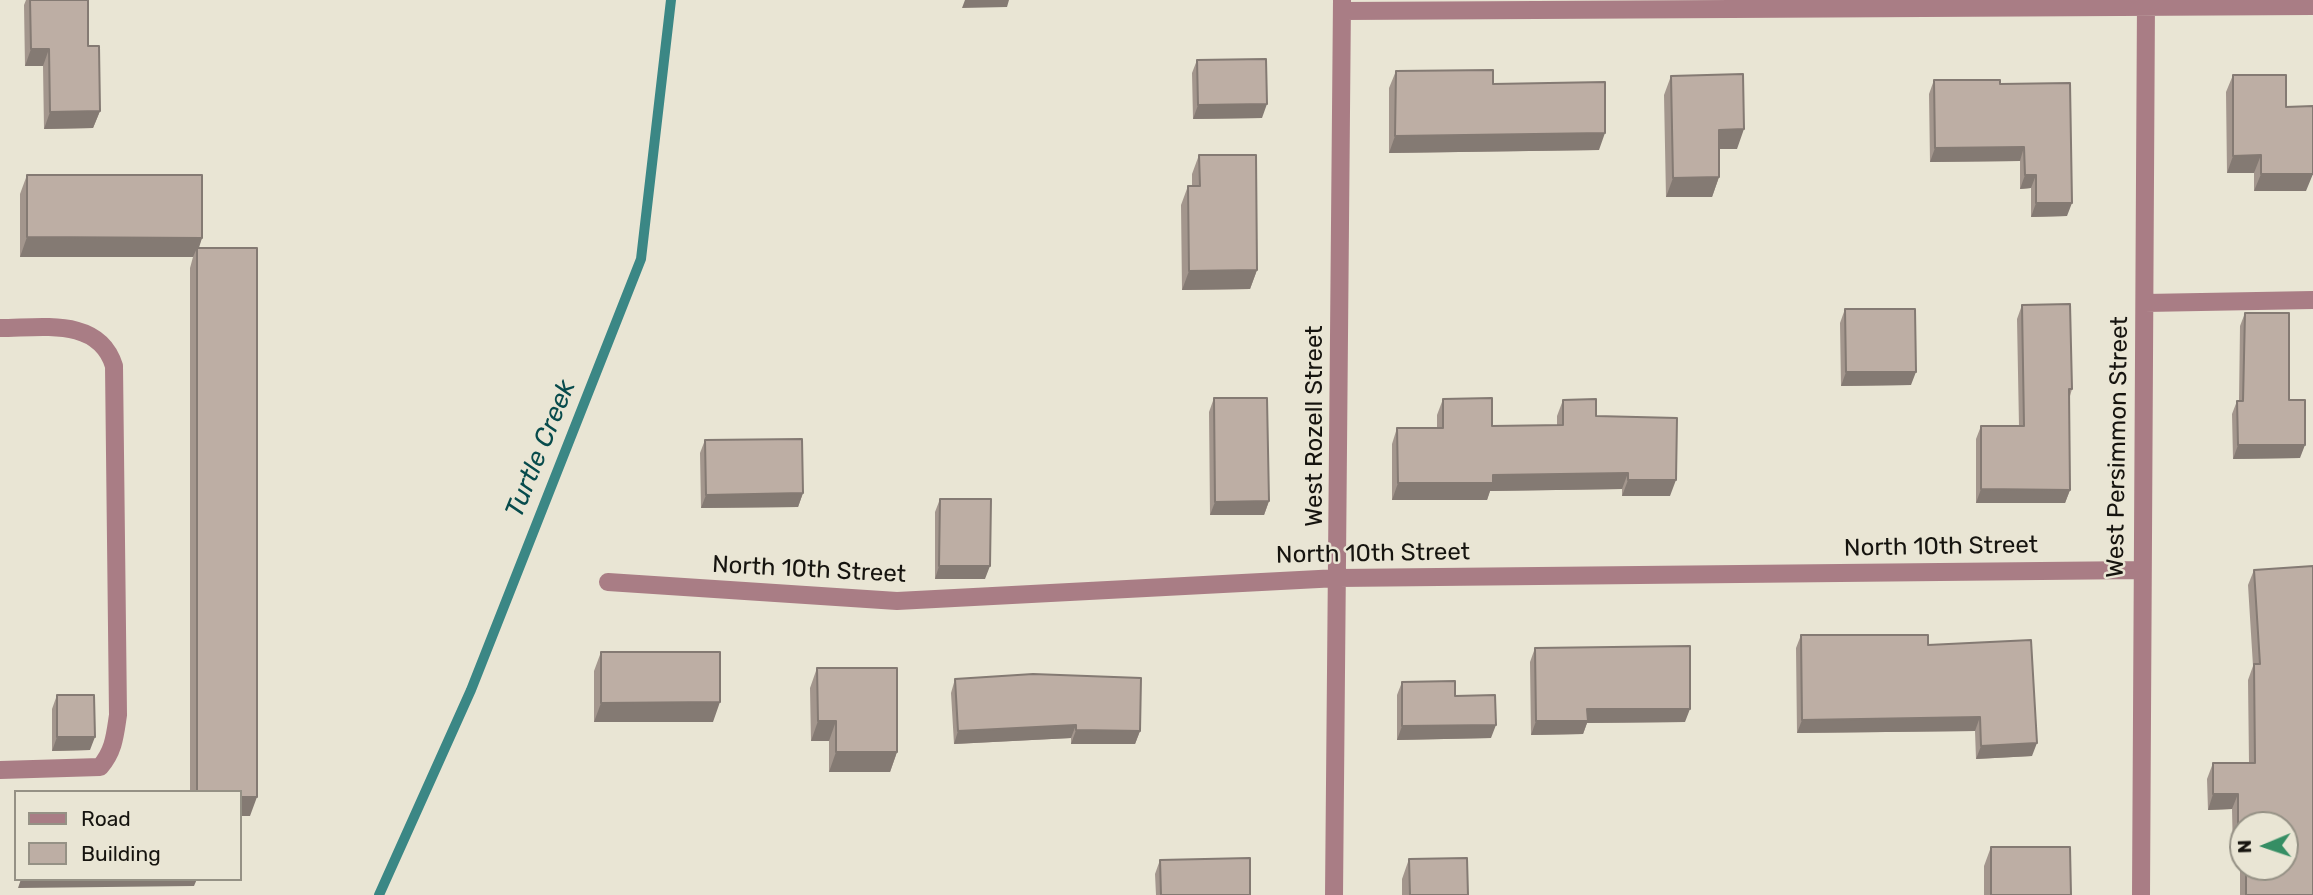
<!DOCTYPE html>
<html>
<head>
<meta charset="utf-8">
<style>
  body { margin:0 }
  #map { position:relative; width:2313px; height:895px; overflow:hidden; background:#e9e5d4; font-family:Rubik,sans-serif }
  canvas { display:block }
  .legend { position:absolute; left:14px; top:790px; width:228px; height:91px; box-sizing:border-box; background:#e9e5d4; border:2px solid #959185; margin:0; padding:9px 12px; list-style:none; font-size:21px; color:#16140f }
  .legend li { display:flex; align-items:center; gap:14px; height:35px }
  .legend b { width:35px; border:2px solid #959185 }
  .north { position:absolute; left:2229px; top:811px; width:70px; height:70px; box-sizing:border-box; background:#e9e5d4; border:2px solid #959185; border-radius:50%; rotate:268deg; font-size:19px; font-weight:700; line-height:28px; text-align:center; color:#16140f }
  .north::after { content:''; display:block; margin:auto; width:24px; height:32px; background:#358e64; clip-path:polygon(50% 0,100% 100%,50% 72%,0 100%) }
</style>
</head>
<body>
<div id="map">
<canvas width="2313" height="895"></canvas>
<ul class="legend">
<li><b style="height:9px;background:#a97d85"></b>Road</li>
<li><b style="height:19px;background:#bdaea4"></b>Building</li>
</ul>
<div class="north">N</div>
</div>
<script>
const context = document.querySelector('canvas').getContext('2d');
context.lineJoin = 'round';
function stroke(path, color, width, dash) { context.strokeStyle = color; context.lineWidth = width; context.lineCap = dash ? 'butt' : 'round'; context.setLineDash(dash || []); context.stroke(path); }
function fill(path, color) { context.fillStyle = color; context.fill(path, 'evenodd'); }
function label(font, color, halo, rows, align = 'center') {
  context.font = font + ' Rubik,sans-serif'; context.lineWidth = 5; context.setLineDash([]); context.textBaseline = 'middle'; context.strokeStyle = halo; context.fillStyle = color; for (const [text, x, y, turn = 0] of rows) {
    context.save(); context.translate(x, y); context.rotate((+turn || 0) * Math.PI / 180); context.textAlign = isNaN(turn) ? turn : align; if (halo) context.strokeText(text, 0, 0); context.fillText(text, 0, 0); context.restore();
  }
}
stroke(new Path2D(`
  M379,895l92,-205 170,-431 30,-259`), '#3b8785', 10);
stroke(new Path2D(`
  M0,328c42,0 99,-11 114,38l4,349c-3,20 -4,36 -18,52l-100,3`), '#a97d85', 18);
stroke(new Path2D(`
  M1342,11l971,-5
  M2145,303l168,-3
  M608,582l289,19 441,-23 803,-8
  M1334,895l8,-895
  M2141,895l5,-895`), '#a97d85', 18);
fill(new Path2D(`
  M26,0h62v46l12,65 -7,17 -49,1 -1,-63h-18l-1,-61z
  M1197,60l65,58 -69,1 -1,-46z
  M1396,71l97,13 106,66 -210,3v-65z
  M2233,75l53,32 20,84h-52v-18h-27l-1,-81z
  M1671,76l66,73h-18v28l-7,20h-46l-2,-102z
  M1934,80l66,4 67,132 -36,1v-29l-11,1v-28l-90,1 -1,-68z
  M1199,155l58,115 -7,19 -68,1 -1,-85 7,-19h4v-12z
  M27,175l175,63 -4,10 52,568 -10,-24h-50v-524l3,-11h-173v-63z
  M2022,305l50,84 -2,7v94l-5,13h-89v-64l5,-13h38l-2,-107z
  M1845,309l66,76 -70,1 -1,-63z
  M2245,313l44,87 11,58 -67,1 -1,-45 5,-13h2l1,-75z
  M1214,398l55,103 -5,14h-54l-1,-103z
  M1443,399l49,27 65,-1v-9l6,-16 33,16 74,80h-48v-7l-132,2 -3,9h-95v-56l5,-16h40v-13z
  M705,440l98,53 -5,14 -97,1 -1,-55z
  M940,499l45,80h-50v-67z
  M2254,570l59,325h-73v-40h-7l-1,-46 -24,1 -1,-31 6,-16h36l-1,-83 5,-14 -5,-81zM2243,825l42,42h-42z
  M1801,635l127,10 104,111 -56,3 -1,-28 -178,2 -1,-85z
  M1535,648l150,74 -98,1 -4,11 -52,1 -1,-73z
  M601,652l112,70h-119v-51z
  M817,668l80,84 -7,20h-61v-31h-18l-1,-53z
  M955,679l185,52 -5,13h-64v-6l-117,6 -3,-51z
  M1402,682l53,14 36,42 -94,2v-45z
  M57,695l33,55 -38,1v-42z
  M1991,847l80,48h-87v-29z
  M1409,859l59,36h-66v-16z
  M1160,860l90,35h-94l-1,-21z`), '#a3968d');
fill(new Path2D(`
  M965,0h44l-2,7 -45,1z
  M31,49h18l-6,17h-18z
  M1267,104l-5,14 -69,1 5,-14z
  M100,111l-7,17 -49,1 6,-17z
  M1744,129l-7,20h-25l7,-19z
  M1605,133l-6,17 -210,3 6,-17z
  M2024,147l-4,14 -90,1 5,-14z
  M2261,155l-7,18h-27l6,-17z
  M2261,174h52l-7,17h-52z
  M2025,175h11l-5,13 -11,1z
  M1719,177l-7,20h-46l7,-19z
  M2036,203h36l-5,13 -36,1z
  M27,237l175,1 -5,16v-6l-4,9h-173z
  M1257,270l-7,19 -68,1 7,-19z
  M1846,372h70l-5,13 -70,1z
  M2238,445h67l-5,13 -67,1z
  M1628,473l-6,16 -132,2 -3,9h-95l6,-17 95,-8z
  M1628,480h48l-6,16h-48z
  M1981,489l89,1 -5,13h-89z
  M803,493l-5,14 -97,1 5,-13z
  M1269,501l-5,14h-54l5,-13z
  M939,566h51l-5,13h-50z
  M720,702l-7,20h-119l7,-19z
  M1587,709h103l-5,13 -98,1 -4,11 -52,1 5,-14z
  M1980,717l-5,14 -178,2 5,-13z
  M818,721h18l-7,20h-18z
  M1076,725l-5,13 -117,6 4,-13z
  M1496,725l-5,13 -94,2 5,-14z
  M1076,730l64,1 -5,13h-64z
  M57,737h38l-5,13 -38,1z
  M2037,743l-5,13 -56,3 5,-13z
  M836,752h61l-7,20h-61z
  M2213,794h25l-6,15 -24,1z
  M240,797h17l-7,19h-10z
  M2238,840h5v7l-3,8h-7z
  M21,879h176l-3,7 -176,2z`), '#847a73');
const building = new Path2D(`
  M30,0h58v46h11l1,65 -50,1 -1,-63h-18z
  M1266,59l1,45 -69,1 -1,-45z
  M1493,70v14l112,-2v51l-210,3 1,-65z
  M1743,74l1,55 -25,1v47l-46,1 -2,-102z
  M2233,75h53v32l27,-1v68h-52v-19l-28,1z
  M1934,80h66v4l70,-1 2,120h-36v-28h-11l-1,-28 -89,1z
  M1199,155h57l1,115 -68,1 -1,-85h12z
  M27,175h175v63l-175,-1z
  M197,248h60v549h-17v-5h-43z
  M2070,304l2,85h-3l1,101 -89,-1v-63h43l-2,-121z
  M1845,309h70l1,63h-70z
  M2245,313h44v87h16v45h-67l-1,-44h6z
  M1214,398h53l2,103 -54,1z
  M1492,398v28l71,-1v-25l33,-1v17l81,2 -1,62h-48v-7l-135,2v8h-95l-1,-55h46v-29z
  M802,439l1,54 -97,2 -1,-55z
  M940,499h51l-1,67h-51z
  M2313,566v329h-67v-28h39v-42h-42v15h-5v-46h-25v-31h42l-1,-99h6l-6,-94z
  M1801,635h127v10l103,-5 6,103 -56,3 -1,-29 -178,3z
  M1690,646v63h-103l1,12h-52l-1,-73z
  M601,652h119v50l-119,1z
  M817,668h80v84h-61v-31h-18z
  M1033,674l108,4 -1,53 -64,-1v-5l-118,6 -3,-52z
  M1455,681v15l40,-1 1,30 -94,1v-44z
  M57,695h37l1,42h-38z
  M1991,847h79l1,48h-80z
  M1250,858v37h-89l-1,-35z
  M1467,858l1,37h-58l-1,-36z`);
fill(building, '#bdaea4');
stroke(building, '#847a73', 2);
label('24px', '#16140f', '#e9e5d4', [
  ["West Rozell Street",1315,426,-90],
  ["West Persimmon Street",2118,447,-89],
  ["North 10th Street",1941,547,-1],
  ["North 10th Street",1373,554,-1],
  ["North 10th Street",809,570,3]
]);
label('italic 26px', '#074b4c', '#e9e5d4', [
  ["Turtle Creek",541,449,-68]
]);
</script>
</body>
</html>
